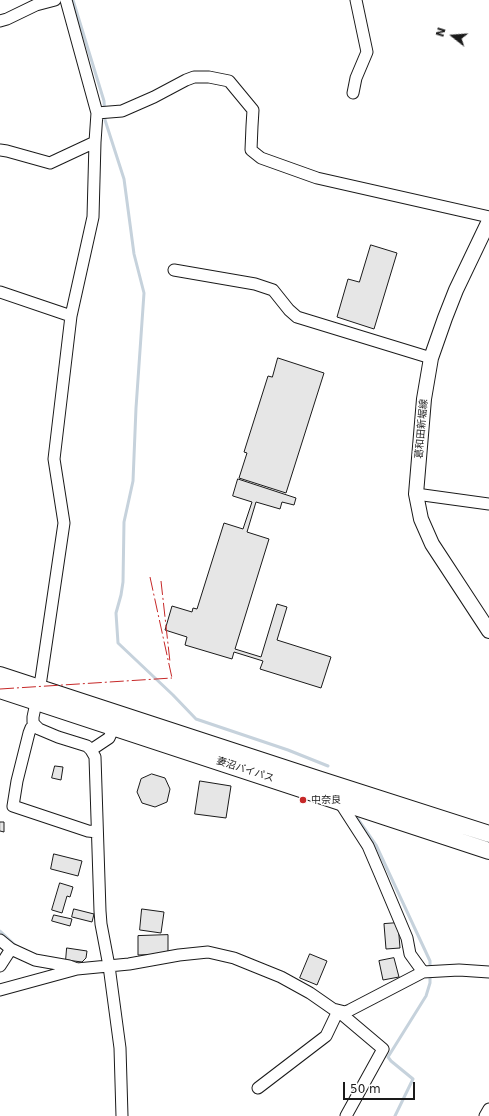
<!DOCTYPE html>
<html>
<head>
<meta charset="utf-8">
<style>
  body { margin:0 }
  #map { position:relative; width:489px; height:1116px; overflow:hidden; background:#fff; font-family:"DejaVu Sans",sans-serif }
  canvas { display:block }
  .north { position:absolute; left:433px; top:16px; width:40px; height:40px; -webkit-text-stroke:3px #fff; paint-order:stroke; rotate:287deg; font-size:11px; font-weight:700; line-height:16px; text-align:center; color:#1a1a1a }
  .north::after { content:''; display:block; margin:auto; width:14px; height:18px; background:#1a1a1a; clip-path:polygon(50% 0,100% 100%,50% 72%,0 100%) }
  .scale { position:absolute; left:343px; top:1082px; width:72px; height:18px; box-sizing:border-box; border:2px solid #1a1a1a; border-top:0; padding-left:5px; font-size:12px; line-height:14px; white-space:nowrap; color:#1a1a1a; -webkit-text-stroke:3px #fff; paint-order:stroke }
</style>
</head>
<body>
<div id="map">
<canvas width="489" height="1116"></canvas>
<div class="north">N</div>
<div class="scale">50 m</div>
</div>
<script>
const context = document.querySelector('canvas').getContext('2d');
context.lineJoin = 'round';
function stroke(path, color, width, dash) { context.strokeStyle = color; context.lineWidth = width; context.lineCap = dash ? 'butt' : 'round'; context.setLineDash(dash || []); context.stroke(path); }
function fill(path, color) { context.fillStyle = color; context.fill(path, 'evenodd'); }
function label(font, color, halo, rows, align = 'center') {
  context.font = font + ' "DejaVu Sans","Noto Sans JP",sans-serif'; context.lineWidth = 3; context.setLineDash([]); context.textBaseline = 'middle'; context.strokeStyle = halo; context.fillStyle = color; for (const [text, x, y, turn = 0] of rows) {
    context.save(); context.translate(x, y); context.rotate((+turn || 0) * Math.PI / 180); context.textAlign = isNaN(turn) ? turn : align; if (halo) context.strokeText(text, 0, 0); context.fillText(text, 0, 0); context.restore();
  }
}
stroke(new Path2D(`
  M73,0l31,101 1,19 19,59 10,75 10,39 -8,115 -3,73 -9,41 -1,60 -2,13 -5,18 2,30 55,52 23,24 92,31 40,16
  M356,816l20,29 54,116v8
  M0,931l16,15
  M395,1116l18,-37 -22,-18 -3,-4 38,-61 4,-13v-8`), '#c6d2dc', 3);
const building = new Path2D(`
  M371,245l26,8 -23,76 -37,-12 11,-38 11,3z
  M278,358l46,15 -38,120 -47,-15 8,-25 -3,-1 24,-76 4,1z
  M238,479l58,19 -2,7 -12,-3 -2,7 -24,-7 -9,30 22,7 -34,110 26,8 16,-53 10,3 -10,33 54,17 -10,31 -61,-19 3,-8 -29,-9 -2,7 -47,-14 2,-8 -22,-7 7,-24 20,6 1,-4 4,1 27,-86 19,6 9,-27 -19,-6z
  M55,766l8,1 -2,13 -9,-2z
  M152,774l13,4 5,11 -3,13 -12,5 -13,-4 -5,-11 4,-13z
  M200,781l31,5 -5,32 -31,-4z
  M0,822h4v10l-4,-1z
  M54,854l28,7 -4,15 -27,-7z
  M60,883l13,4 -3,10 -3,-1 -5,17 -10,-3z
  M74,909l20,5 -2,8 -20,-5z
  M142,909l22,3 -3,21 -21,-3z
  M54,915l18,4 -2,7 -18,-5z
  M398,923l2,25 -14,1 -2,-25z
  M168,935v19l-30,1v-19z
  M67,948l20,3 -1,7 -4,4 -16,-2z
  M310,954l17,7 -10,24 -17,-7z
  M394,958l5,19 -16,3 -4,-19z`);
fill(building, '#e6e6e6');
stroke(building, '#1a1a1a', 1);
const minor = new Path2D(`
  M66,0l31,113 -2,29 -2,75 -22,99 -17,143 10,64 -23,156 -8,38v5l2,3 4,4 19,8 29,9 4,4 4,7 5,154 1,13 8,42 11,82 2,68
  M0,21l7,-2 29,-14 19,-5
  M353,93l3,-15 11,-26 -11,-52
  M97,113l25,-2 32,-14 32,-17 8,-3h15l20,4 24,29 -1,16 -1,24 10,8 56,20 172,39
  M0,150l7,1 43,12 45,-21
  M174,270l81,14 18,6 16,20 8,7 134,41
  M0,292l71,24
  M416,494l73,10
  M35,725l-4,3 -2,5 -12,48 -4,25 75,25 9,1
  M91,750l18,-12 5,-11
  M339,801l29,45 12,28 27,64 3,16 13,18
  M0,940l11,9 -11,17
  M11,949l24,11 34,6 8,3
  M0,990l77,-21 52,-5 50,-9 29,-3 26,6 47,19 29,16 23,16 12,3 5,-2 73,-38 36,-2 30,2
  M258,1088l68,-52 12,-25 45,38 -37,67
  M485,1116l4,-7`);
const major = new Path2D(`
  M489,221l-33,69 -11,28 -14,40 -7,41 -8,95 5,25 11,25 57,87`);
const highway = new Path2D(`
  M0,675l318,104 171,55
  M0,690l489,161`);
stroke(minor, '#1a1a1a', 13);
stroke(major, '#1a1a1a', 16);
stroke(highway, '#1a1a1a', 18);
stroke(minor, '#fff', 11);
stroke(major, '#fff', 14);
stroke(highway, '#fff', 16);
stroke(new Path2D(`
  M150,577l22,101
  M161,581l9,81
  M0,689l172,-11`), '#c62828', 1, [14, 3, 2, 3]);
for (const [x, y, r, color] of [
  [303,800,4,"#c62828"]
]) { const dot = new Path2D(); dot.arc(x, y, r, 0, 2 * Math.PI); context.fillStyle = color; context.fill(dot); stroke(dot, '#fff', 1.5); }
label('10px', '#1a1a1a', '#fff', [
  ["葛和田新堀線",422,429,-85],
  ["妻沼バイパス",245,770,18]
]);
label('10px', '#1a1a1a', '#fff', [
  ["中奈良",311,800]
], 'left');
</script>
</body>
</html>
